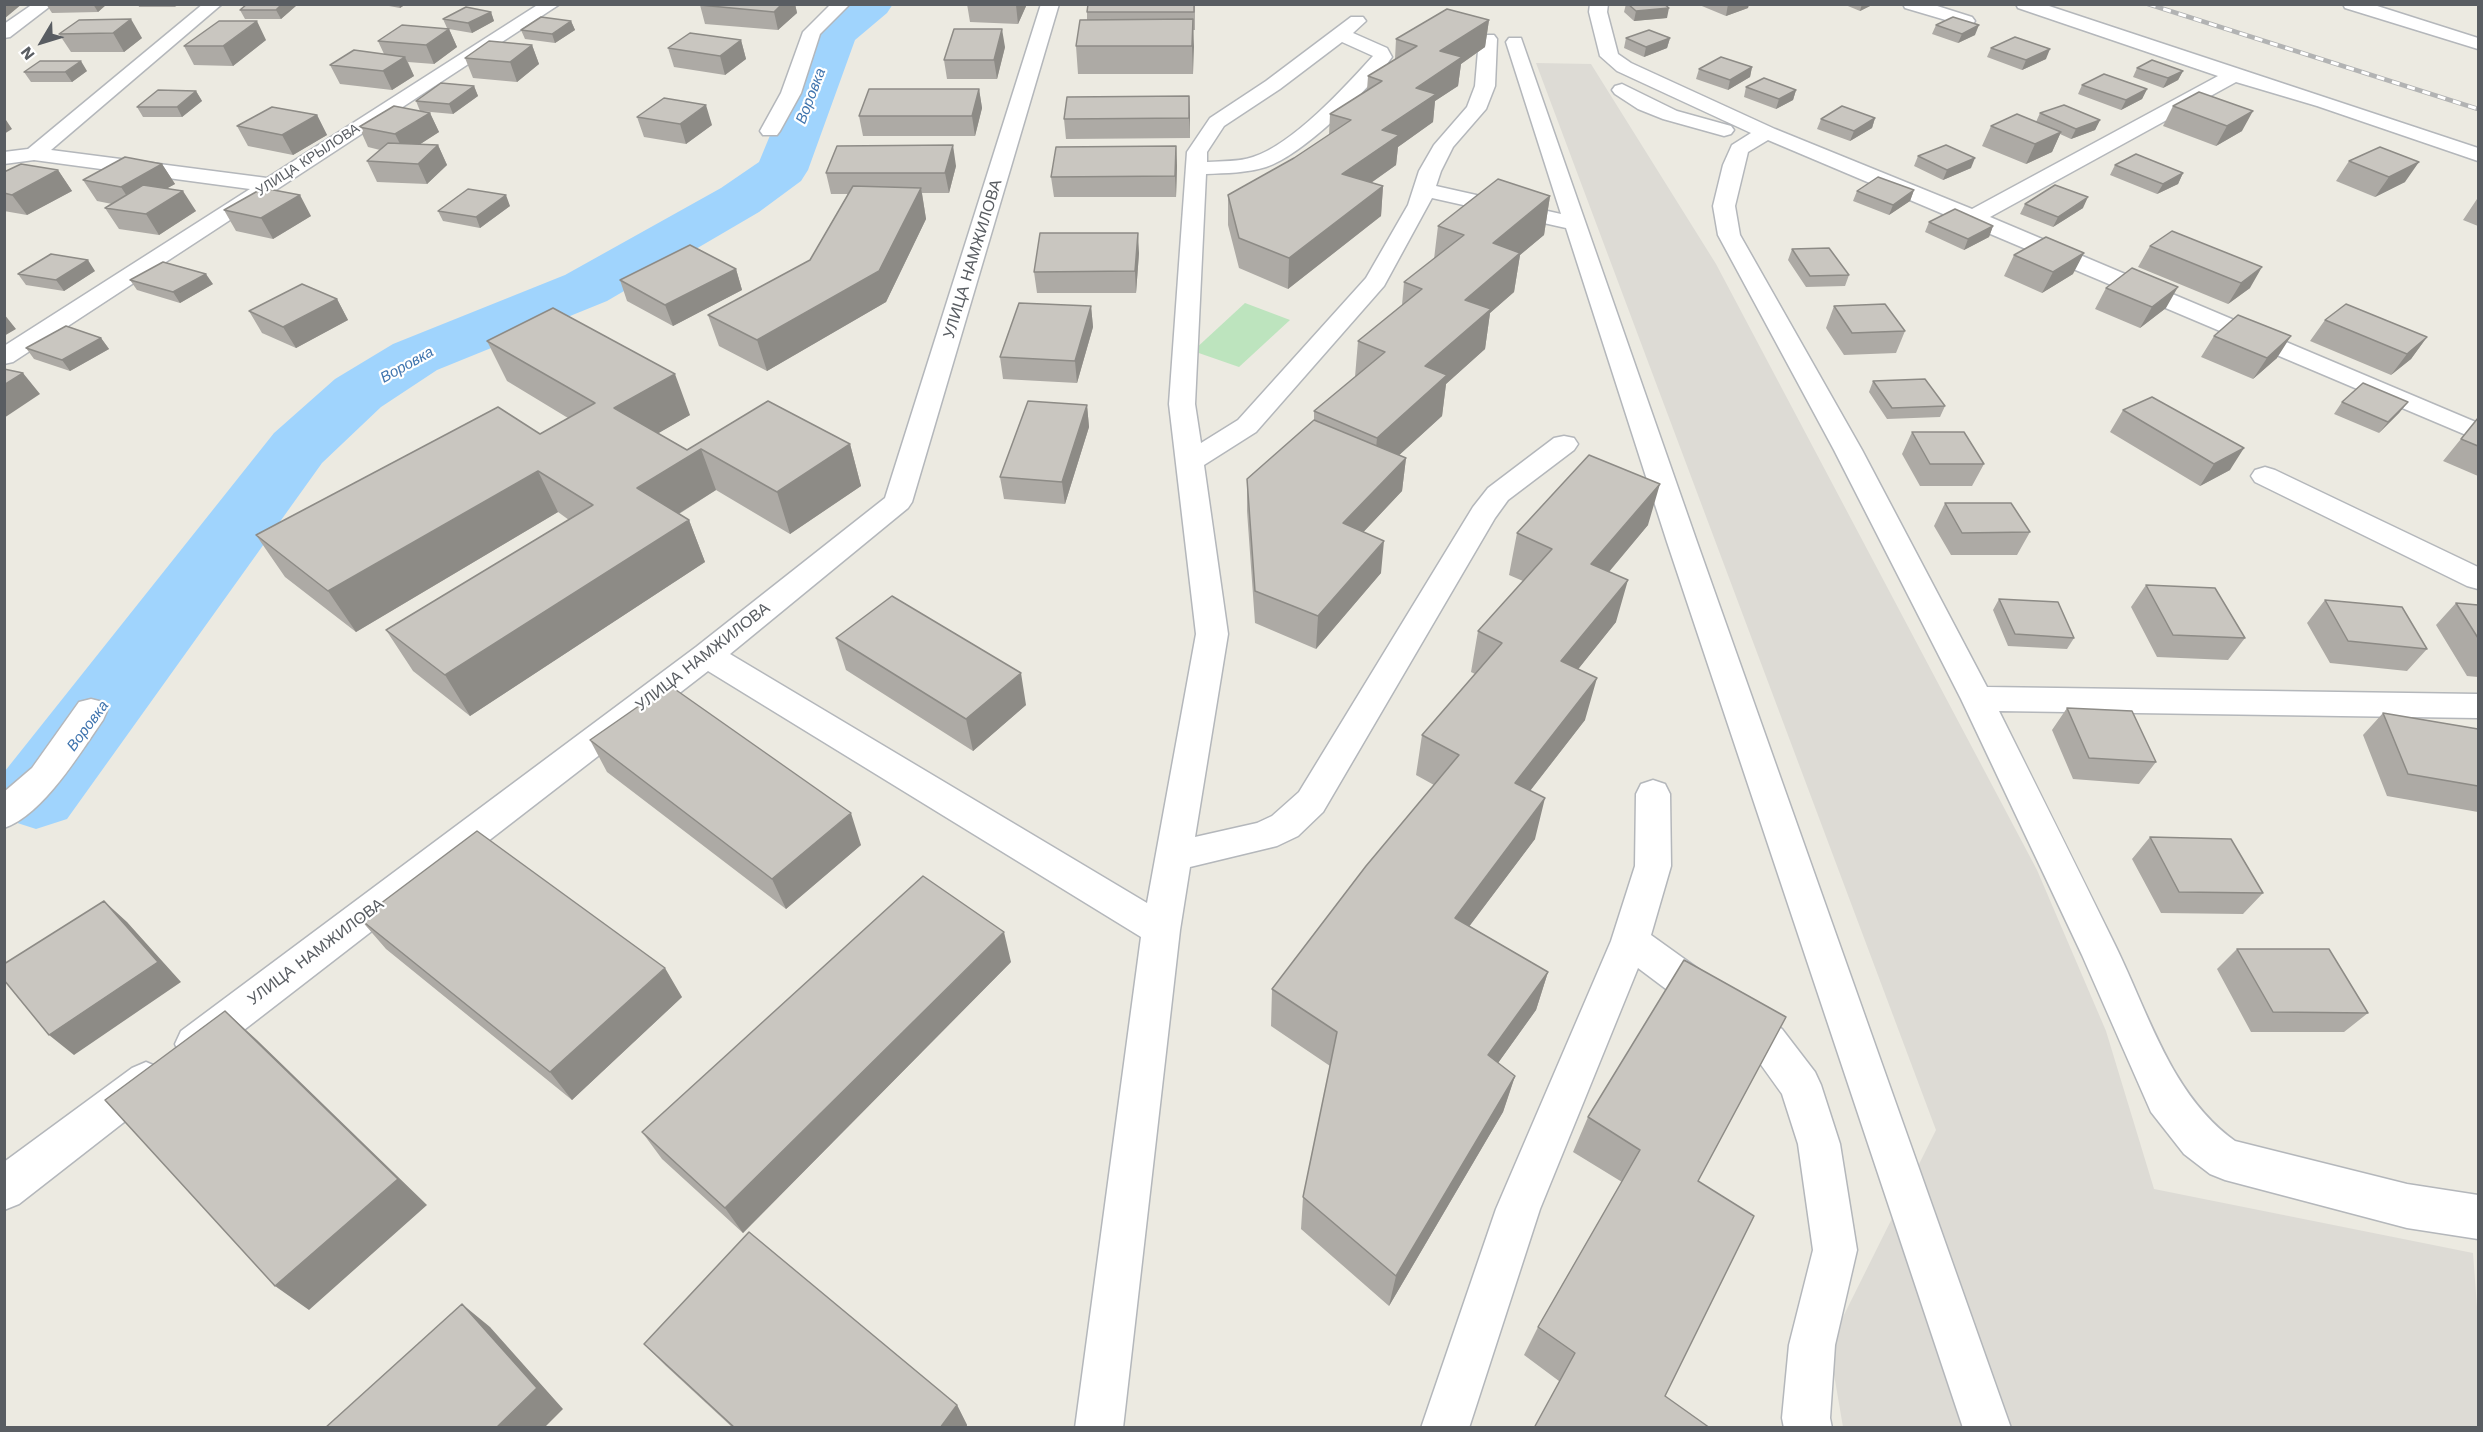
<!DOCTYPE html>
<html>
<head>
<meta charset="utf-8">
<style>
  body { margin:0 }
  #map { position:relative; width:2483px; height:1432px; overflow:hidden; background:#eceae1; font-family:"Work Sans",sans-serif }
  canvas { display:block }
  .frame { position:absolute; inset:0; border:6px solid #595d62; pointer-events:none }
  .north { position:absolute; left:12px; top:12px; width:60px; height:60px; -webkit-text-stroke:4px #fff; paint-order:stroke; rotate:232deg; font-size:16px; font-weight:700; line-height:24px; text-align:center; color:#595d62 }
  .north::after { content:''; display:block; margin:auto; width:21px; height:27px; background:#595d62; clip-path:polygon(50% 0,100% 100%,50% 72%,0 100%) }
</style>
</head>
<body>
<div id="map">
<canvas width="2483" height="1432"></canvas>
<div class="frame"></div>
<div class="north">N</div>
</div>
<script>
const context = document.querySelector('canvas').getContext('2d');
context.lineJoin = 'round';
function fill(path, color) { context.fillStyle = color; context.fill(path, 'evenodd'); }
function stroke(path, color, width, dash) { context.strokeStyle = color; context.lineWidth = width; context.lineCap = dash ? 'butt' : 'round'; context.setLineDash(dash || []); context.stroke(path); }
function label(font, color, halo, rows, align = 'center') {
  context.font = font + ' "Work Sans",sans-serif'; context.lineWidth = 4.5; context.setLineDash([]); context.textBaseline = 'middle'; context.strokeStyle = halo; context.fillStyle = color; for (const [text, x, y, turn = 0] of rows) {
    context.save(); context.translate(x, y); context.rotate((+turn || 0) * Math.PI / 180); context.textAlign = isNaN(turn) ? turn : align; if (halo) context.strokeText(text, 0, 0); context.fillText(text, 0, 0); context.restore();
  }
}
fill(new Path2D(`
  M1536,63l55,1 125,200 321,606 69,161 48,158 319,64 5,67v107h-635l-14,-82 107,-215z`), '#dddbd5');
fill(new Path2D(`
  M1245,303l45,17 -51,47 -46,-16z`), '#bde4be');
fill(new Path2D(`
  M844,4h49l-6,9 -32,27 -47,130 -7,11 -42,31 -152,89 -170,69 -56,37 -59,56 -255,356 -31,10 -31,-10v-48l269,-338 61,-54 58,-35 172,-69 156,-87 38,-26 53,-128 7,-10z`), '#a0d4fd');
const minor = new Path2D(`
  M33,4h20l-43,33 -6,1v-14z
  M203,4h19l-171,146 216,28 272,-174h21l-547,358 -9,2v-18l246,-157 -216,-29 -30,4v-12l24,-3z
  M831,4h19l-30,30 -19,59 -21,38 -3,4h-14l-3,-4 21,-38 22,-61z
  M1041,4h18l-147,498 -4,6 -178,146 417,249 49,-269 -27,-230 18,-252 23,-34 56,-37 85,-64h12l3,4 -13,12 34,15 5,9c-22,32 -89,98 -126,110 -19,6 -40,6 -60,7l-11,230 6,39 37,-23 128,-142 42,-73 11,-34 15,-26 33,-38 8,-21 4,-47 3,-4h12l3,4 -2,47 -9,23 -33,38 -12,24 -5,15 125,28 -55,-172 3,-4h12l176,504 314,886h-48l-296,-886 -101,-314 -134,-30 -48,88 -128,146 -52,33 24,169 -33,203 62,-14 15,-7 27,-24 174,-285 15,-19 66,-50 10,-2 10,2 4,6 -4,6 -66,50 -13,18 -172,294 -25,24 -21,10 -87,21 -10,63 -57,498h-48l66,-491 -433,-266 -499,386 -14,5 -14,-5 -6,-13 6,-13 515,-384 189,-149zM1342,42l31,14c-28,31 -80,88 -120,101 -14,5 -31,4 -46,5v-10l17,-26 56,-37z
  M1590,4h18l-1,8 11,42 13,9 144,66 197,80 246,-133 -200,-68 -2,-4h27l435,144v13l-161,-55 -81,-24 -246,135 488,206v17l-710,-300 -20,12 -13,54 5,29 122,215 125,237 491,7v24l-479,-7c39,78 78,156 116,234 34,69 56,150 120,196l172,43 71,11v44l-71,-11 -182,-48 -15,-6 -26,-20 -33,-42 -69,-157 -121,-256 -127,-249 -116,-215 -5,-29 10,-41 9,-20 19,-12 -134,-62 -17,-15 -11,-44z
  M1903,4h28l41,13 3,4 -3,4 -6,1 -61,-18z
  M2343,4h28l107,34v11l-133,-41z
  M1622,84l55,27 54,15 3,4 -3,4 -7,2 -61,-17 -25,-10 -23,-15 -3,-4 3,-4z
  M2265,467l10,3 203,97v22l-11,-3 -212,-104 -4,-6 4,-6z
  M91,699l12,3 4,9 -4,9c-23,33 -60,95 -99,108v-36l28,-24 47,-66z
  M1653,780l12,4 5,10 1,72 -20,69 131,94 33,43 6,13 19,59 17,106 -22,95 -5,73 2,10h-48l-2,-10 7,-73 24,-95 -15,-106 -16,-50 -28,-39 -116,-87 -98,241 -71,219h-48l75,-219 115,-268 24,-75 1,-72 5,-10z
  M146,1062l14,6 6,13 -6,13 -141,110 -15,6v-48l128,-94z`);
stroke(minor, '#b4b7bb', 3);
fill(minor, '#fff');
const rail = new Path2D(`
  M2148,4l330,105`);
stroke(rail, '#b2b3b3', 4.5);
stroke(rail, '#fff', 3, [8]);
fill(new Path2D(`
  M46,4h61l-9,8 -46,1z
  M138,4h41l-4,3h-36z
  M378,4h28l-6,4z
  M701,4h94l2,9 -19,17 -73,-6 -5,-19z
  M967,4h60l-9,20 -48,-2z
  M1088,4h107v26h-2v44h-115l-2,-28 11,-26v-8z
  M1626,4h38l3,14 -33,3 -10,-9z
  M1697,4h52l-1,4 -22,8z
  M1843,4h31l-14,7z
  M297,5l-16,14h-36l-5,-9z
  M491,12l3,9 -22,12 -23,-4 8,18 -23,17 -26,-2 6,14 -22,14 -52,-6 -10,-19 54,-11 -6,-13 69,-13 -4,-9z
  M79,20l63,18 -18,14h-53l-12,-18z
  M1489,20l-4,27 -24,17 -3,22 -23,15 -2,21 -35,25 -2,18 -25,18 12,3 -2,30 -93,73 -49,-21 -11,-43v-30l66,-37 35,-23 1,-21 37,-24 1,-14 27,-17 1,-20z
  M571,21l4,9 -20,13 -30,-4 -4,-9z
  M1936,25l39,10 -17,8 -26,-9z
  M1626,38h44l-3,10 -23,9 -20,-9z
  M266,40l-33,26 -39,-1 -10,-19z
  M741,40l5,19 -21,16 -51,-8 -6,-19z
  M532,45l7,19 -22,18 -44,-4 -8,-20z
  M1005,47l-8,32h-50l-3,-19z
  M1991,48l55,11 -24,11 -35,-13z
  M1752,67l-2,10 -22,13 -32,-11 3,-10z
  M2137,68l46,3 -5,9 -15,8 -30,-11z
  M87,71l-15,11h-41l-7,-10z
  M2082,85l65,4 -5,10 -21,11 -43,-16z
  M474,86l4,10 -25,18 -33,-3 -4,-10z
  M1746,87l50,3 -3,10 -17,9 -32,-12z
  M979,89l3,19 -7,28h-112l-4,-20z
  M196,91l6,10 -20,16h-39l-6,-10z
  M1189,96l1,42 -124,1 -2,-20z
  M2173,106l69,25 -26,15 -53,-20z
  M430,113l9,19 -19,12 18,1 9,20 -20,19 -50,-2 -10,-21 13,-11 -12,-3 -9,-20z
  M2040,113l60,7 -5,10 -24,9 -11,-5 -8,18 -26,12 -44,-18 9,-20 45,-4z
  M317,115l10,20 -34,20 -45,-9 -11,-20z
  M637,117l75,8 -26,19 -42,-7z
  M1875,118l-3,10 -22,13 -33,-12 4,-10z
  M1176,146l1,20 -1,31h-122l-3,-20z
  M1918,156l53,12 -28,12 -29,-14z
  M2349,161l56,21 -30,15 -39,-16z
  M162,164l13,20 -8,4 29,23 -37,24 -40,-6 -14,-21 7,-4 -15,-3 -14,-21z
  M2115,165l68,8 -5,11 -21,10 -47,-19z
  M956,166l-7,27h-27l4,26 -40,83 -119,69 -48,-25 -11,-31 102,-55 38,-66h-17l-5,-21z
  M58,170l14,21 -45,24 -23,-4v-39z
  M1914,190l-4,11 -21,14 -36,-14 4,-10z
  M1550,196l-6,39 -24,20 -6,37 -24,21 -5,36 -39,35 -4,32 -43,39 7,3 -4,33 -39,41 18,41 -65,76 -61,-26 -8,-112v-32l67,-59v-9l41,-34 3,-36 44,-36 2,-23 30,-23 4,-33z
  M2477,199h1v27l-15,-6z
  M2025,204l58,4 -30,19 -33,-13z
  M510,206l-30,22 -37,-7 -5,-10z
  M224,210l87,6 -38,23 -37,-8z
  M1929,222l64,4 -4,11 -25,13 -39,-18z
  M2172,231l78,57 -22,16 -90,-37 12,-21z
  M1792,249l57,26 -4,11 -39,1 -18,-27z
  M1139,253l-3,40h-99l-3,-21z
  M2014,255l59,19 -31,19 -38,-17z
  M736,269l6,21 -69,36 -46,-25 -7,-21z
  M95,271l-31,20 -38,-6 -8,-11z
  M130,280l83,4 -33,19 -43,-13z
  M2106,288l60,20 -26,20 -45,-19z
  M337,299l11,21 -52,28 -34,-15 -13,-22z
  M1091,306l2,21 -16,56 -74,-4 -3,-22z
  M1834,306l71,25 -9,22 -52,2 -18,-27z
  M2325,320l102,17 -16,22 -20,16 -81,-34z
  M2214,336l63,22 -24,21 -52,-22z
  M101,338l8,11 -39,22 -36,-12 -8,-11z
  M487,341l203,74 -32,18 29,17 163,-6 11,42 -71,48 -74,-44 -37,24 10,6 16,42 -235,154 -57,-45 -27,-41 183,-110 -11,-8 -202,120 -71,-55 -29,-42 284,-101 28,-16 -61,-37z
  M1873,381l72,25 -5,11 -53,2 -18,-27z
  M2342,402h66l-9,11 -20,20 -45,-19z
  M1087,405l2,22 -24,77 -61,-5 -4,-22z
  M2123,410l107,60 -30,16 -90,-54z
  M2478,418v58l-35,-15z
  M1912,432l72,32 -12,22h-52l-18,-32z
  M1945,503l85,29 -13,23h-66l-17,-29z
  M1648,525l-39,47 7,50 -38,47 7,51 -55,71 5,48 -66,87 79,46 -12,38 -38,53 17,13 -12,36 -114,194 -88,-77 2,-32 27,-131 -59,-40 1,-37 162,-204 -18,-10 6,-40 53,-61 -4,-2 7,-41 45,-50 -14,-6 8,-42z
  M2146,585l99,53 -17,22 -71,-3 -26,-50z
  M1999,599l75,39 -7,11 -59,-3 -15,-36z
  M2325,600l102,49 -20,22 -77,-8 -23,-40z
  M2456,603l22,2v72l-11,-1 -31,-51z
  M836,638l190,67 -53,46 -127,-81z
  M2067,708l89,54 -17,22 -66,-5 -21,-49z
  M2383,713l95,16v83l-91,-16 -24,-61z
  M590,740l271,105 -75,64 -179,-137z
  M2150,837l113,56 -20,21 -82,-1 -29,-54z
  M360,919l322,78 -110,103 -186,-151z
  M2237,949l131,64 -24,19h-93l-34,-63z
  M1011,962l-268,271 -81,-74 -20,-27z
  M1588,1117l110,64 -33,215 -106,-15 -35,-26 14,-28 84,-145 -49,-30z
  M644,1344l313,61 10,20 -1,3h-233l-67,-62z`), '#adaaa5');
fill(new Path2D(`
  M5,4h17l-18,15z
  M93,4h14l-9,8z
  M282,4l15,1 -16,14 -5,-9z
  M399,4h7l-6,4z
  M782,4h13l2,9 -19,17 -4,-18z
  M1016,4h11l-9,20 -2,-19z
  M1728,4h21l-1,4 -22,8z
  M1862,4h12l-14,7z
  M1669,8l-2,10 -33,3 2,-10z
  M491,12l3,9 -22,12 -4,-10z
  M131,19l11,19 -18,14 -11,-19z
  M1193,19l1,28 -1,27 -1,-28z
  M1489,20l-4,27 -24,17 -3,22 -23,15 -2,21 -35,25 -2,18 -55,39 1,-30 40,-44 58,-79z
  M257,21l9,19 -33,26 -10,-20z
  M571,21l4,9 -20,13 -3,-9z
  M1979,25l-4,10 -17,8 4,-9z
  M449,29l8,18 -23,17 -8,-19z
  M1002,29l3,18 -8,32 -3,-19z
  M1670,38l-3,10 -23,9 2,-10z
  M741,40l5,19 -21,16 -5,-19z
  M532,45l7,19 -22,18 -7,-20z
  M2050,49l-4,10 -24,11 4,-10z
  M405,57l9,19 -22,14 -9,-19z
  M81,61l6,10 -15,11 -7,-10z
  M1752,67l-2,10 -22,13 2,-10z
  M2183,71l-5,9 -15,8 5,-10z
  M474,86l4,10 -25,18 -4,-10z
  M979,89l3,19 -7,28 -3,-20z
  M2147,89l-5,10 -21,11 5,-10z
  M1796,90l-3,10 -17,9 3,-10z
  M196,91l6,10 -20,16 -5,-10z
  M1189,96l1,20v22l-1,-20z
  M706,105l6,20 -26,19 -6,-20z
  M2253,111l-11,20 -26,15 11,-20z
  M430,113l9,19 -34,22 -10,-20z
  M317,115l10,20 -34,20 -11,-20z
  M4,117l8,12 -8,5z
  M1875,118l-3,10 -22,13 4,-10z
  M2100,120l-5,10 -24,9 5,-10z
  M2061,132l-9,20 -26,12 9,-20z
  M438,145l9,20 -20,19 -9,-20z
  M953,145l3,21 -7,27 -4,-20z
  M1176,146l1,20 -1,31 -1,-21z
  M1975,158l-4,10 -28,12 4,-10z
  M2419,162l-14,20 -30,15 14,-20z
  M162,164l13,20 -41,23 -13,-20z
  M58,170l14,21 -45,24 -15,-20z
  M2183,173l-5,11 -21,10 6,-10z
  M1383,186l-2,30 -93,73 1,-31z
  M921,188l5,31 -40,83 -119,69 -10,-31z
  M1914,190l-4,11 -21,14 4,-10z
  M183,191l13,20 -37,24 -13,-21z
  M300,195l11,21 -38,23 -12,-21z
  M506,195l4,11 -30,22 -4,-11z
  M1550,196l-6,39 -24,20 -6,37 -24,21 -5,36 -39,35 -4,32 -69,63 4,-41 48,-72 68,-123z
  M2088,197l-5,11 -30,19 5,-10z
  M1993,226l-4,11 -25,13 4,-11z
  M1138,233l1,20 -3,40 -1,-22z
  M2084,253l-11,21 -31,19 11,-21z
  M88,260l7,11 -31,20 -8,-11z
  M2262,267l-12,21 -22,16 13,-21z
  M736,269l6,21 -69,36 -8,-21z
  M206,274l7,10 -33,19 -7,-11z
  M2178,287l-12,21 -26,20 12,-21z
  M337,299l11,21 -52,28 -13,-21z
  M1091,306l2,21 -16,56 -2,-22z
  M4,314l12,15 -12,7z
  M2291,336l-14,22 -24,21 14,-21z
  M2427,337l-16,22 -20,16 16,-21z
  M101,338l8,11 -39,22 -8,-11z
  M23,373l17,21 -36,24v-33z
  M675,374l15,41 -59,34 -17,-41z
  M2408,402l-9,11 -20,20 9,-11z
  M1087,405l2,22 -24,77 -3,-22z
  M850,444l11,42 -71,48 -13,-42z
  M2244,448l-14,22 -30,16 14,-22z
  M701,449l15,41 -62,39 -17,-41z
  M1406,458l-4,33 -61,65 2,-33z
  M538,471l20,41 -202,120 -28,-41z
  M1660,484l-12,41 -67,80 10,-41z
  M689,520l16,42 -235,154 -25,-41z
  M1384,541l-3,32 -65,76 2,-33z
  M1628,580l-12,42 -65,81 10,-42z
  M1021,673l5,32 -53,46 -7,-32z
  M1597,678l-12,42 -80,103 10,-40z
  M1545,798l-10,41 -88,117 8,-38z
  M851,813l10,32 -75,64 -14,-30z
  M104,901l23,21 54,60 -107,73 -25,-20z
  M1004,932l7,30 -268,271 -18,-25z
  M665,968l17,29 -110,103 -22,-28z
  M1548,972l-12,38 -58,81 10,-36z
  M225,1011l32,29 170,165 -118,105 -34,-24z
  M1515,1076l-12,36 -114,194 7,-30z
  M462,1304l28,23 73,82 -19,19h-48z
  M957,1405l10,20 -1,3h-26z`), '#8d8b86');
const building = new Path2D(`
  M247,4h35l-6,6h-36z
  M701,4h81l-8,8 -74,-7z
  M989,4h27v1z
  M1088,4h106v8h-107z
  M1628,4h36l5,4 -33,3z
  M466,7l25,5 -23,11 -25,-4z
  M1447,9l42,11 -49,31 22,6 -46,31 20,6 -54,36 17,5 -57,39 41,12 -94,72 -50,-20 -11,-43 66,-37 57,-38 -21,-6 52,-33 -14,-5 49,-30 -21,-7z
  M541,17l30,4 -19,13 -31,-4z
  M1953,17l26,8 -17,9 -26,-9z
  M131,19l-18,14 -54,1 20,-14z
  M1193,19l-1,27h-116l4,-26z
  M219,21h38l-34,25h-39z
  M402,25l47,4 -23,16 -48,-4z
  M954,29h48l-8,31h-50z
  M1649,30l21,8 -24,9 -20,-9z
  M690,33l51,7 -21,16 -52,-8z
  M2015,37l35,12 -24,11 -35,-12z
  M489,41l43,4 -22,17 -45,-4z
  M354,50l51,7 -22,14 -53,-6z
  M1721,57l31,10 -22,13 -31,-11z
  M2152,60l31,11 -15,7 -31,-10z
  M40,61h41l-16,11h-41z
  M2104,74l43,15 -21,11 -44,-15z
  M1764,78l32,12 -17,9 -33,-12z
  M441,83l33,3 -25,18 -33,-3z
  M869,89h110l-7,27h-113z
  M158,90l38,1 -19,16h-40z
  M2199,92l54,19 -26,15 -54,-20z
  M1189,96v22l-125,1 3,-22z
  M664,98l42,7 -26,19 -43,-7z
  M2064,105l36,15 -24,9 -36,-16z
  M394,106l36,7 -35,21 -36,-7z
  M1842,106l33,12 -21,13 -33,-12z
  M272,107l45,8 -35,20 -45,-9z
  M2017,114l44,18 -26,12 -44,-18z
  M388,143l50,2 -20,19 -51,-3z
  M953,145l-8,28h-119l11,-27z
  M1946,145l29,13 -28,12 -29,-14z
  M1176,146l-1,30 -124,1 5,-30z
  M2380,147l39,15 -30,15 -40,-16z
  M2136,154l47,19 -20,11 -48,-19z
  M125,157l37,7 -41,23 -38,-7z
  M21,164l37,6 -46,25 -8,-2v-21z
  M1878,177l36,13 -21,15 -36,-14z
  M1498,179l52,17 -57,47 27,10 -55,47 26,9 -66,57 22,9 -70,63 -63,-27 71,-59 -27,-11 64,-52 -18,-7 60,-47 -26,-9z
  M143,185l40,6 -37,23 -41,-6z
  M2055,185l33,12 -30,20 -33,-13z
  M853,186l68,2 -42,83 -122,69 -49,-25 102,-55z
  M263,188l37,7 -39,23 -37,-8z
  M468,189l38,6 -30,22 -38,-6z
  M1955,209l38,17 -25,13 -39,-17z
  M2172,231l90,36 -21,16 -91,-37z
  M1040,233h98l-3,38 -101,1z
  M2046,237l38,16 -31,19 -39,-17z
  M690,245l46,24 -71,36 -45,-25z
  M1829,248l20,27 -39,1 -18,-27z
  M51,254l37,6 -32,20 -38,-6z
  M163,262l43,12 -33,18 -43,-12z
  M2132,268l46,19 -26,20 -46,-19z
  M302,284l35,15 -54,28 -34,-16z
  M1019,303l72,3 -16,55 -75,-4z
  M1885,304l20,27 -53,2 -18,-27z
  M2346,304l81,33 -20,17 -82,-34z
  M553,308l122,66 -61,34 73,42 81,-49 82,43 -73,48 -76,-43 -64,39 52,32 -244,155 -59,-45 207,-125 -55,-34 -210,120 -72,-56 242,-128 42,27 55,-31 -108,-62z
  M2238,315l53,21 -24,22 -53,-22z
  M66,326l35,12 -39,22 -36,-12z
  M4,369l19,4 -19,12z
  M1925,379l20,27 -53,2 -19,-27z
  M2363,383l45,19 -20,20 -46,-20z
  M2152,397l92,51 -30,16 -91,-54z
  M1028,401l59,4 -25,77 -62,-5z
  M2478,418v28l-17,-7z
  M1314,420l92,38 -63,65 41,18 -66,75 -63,-25 -8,-112z
  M1912,432h52l20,32h-54z
  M1589,455l71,29 -69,80 37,16 -67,81 36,17 -82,105 30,15 -90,120 93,54 -60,83 27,21 -119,200 -93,-79 34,-165 -65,-43 94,-123 93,-111 -37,-20 80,-92 -24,-12 74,-82 -35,-16z
  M1945,503h66l19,29 -68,1z
  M2146,585l69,3 30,50 -72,-3z
  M892,596l129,77 -55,46 -130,-81z
  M1999,599l59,3 16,36 -59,-4z
  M2325,600l77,7 25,42 -79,-8z
  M2456,603l22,2v33z
  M669,685l182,128 -79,66 -182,-139z
  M2067,708l65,3 24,51 -67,-4z
  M2383,713l95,16v57l-70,-12z
  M477,831l188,137 -115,104 -190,-153z
  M2150,837l81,2 32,54 -84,-1z
  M923,876l81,56 -279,276 -83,-76z
  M104,901l54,61 -109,73 -45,-55v-16z
  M2237,949h92l39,64 -95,-1z
  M1684,960l102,57 -88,164 56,35 -89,180 45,32h-176l41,-75 -37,-26 102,-177 -52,-33z
  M225,1011l173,168 -123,107 -170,-186z
  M749,1232l208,173 -17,23h-205l-91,-84z
  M462,1304l75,84 -41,40h-171z`);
fill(building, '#c9c6c0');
stroke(building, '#8d8b86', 1.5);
label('14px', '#595d62', '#fff', [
  ["УЛИЦА КРЫЛОВА",308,160,-33]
]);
label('italic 15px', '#3f74ae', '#fff', [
  ["Воровка",811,96,-69],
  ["Воровка",407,365,-29],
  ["Воровка",88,726,-53]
]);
label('16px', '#595d62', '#fff', [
  ["УЛИЦА НАМЖИЛОВА",973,259,-73],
  ["УЛИЦА НАМЖИЛОВА",703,657,-38],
  ["УЛИЦА НАМЖИЛОВА",316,952,-37]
]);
</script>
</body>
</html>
